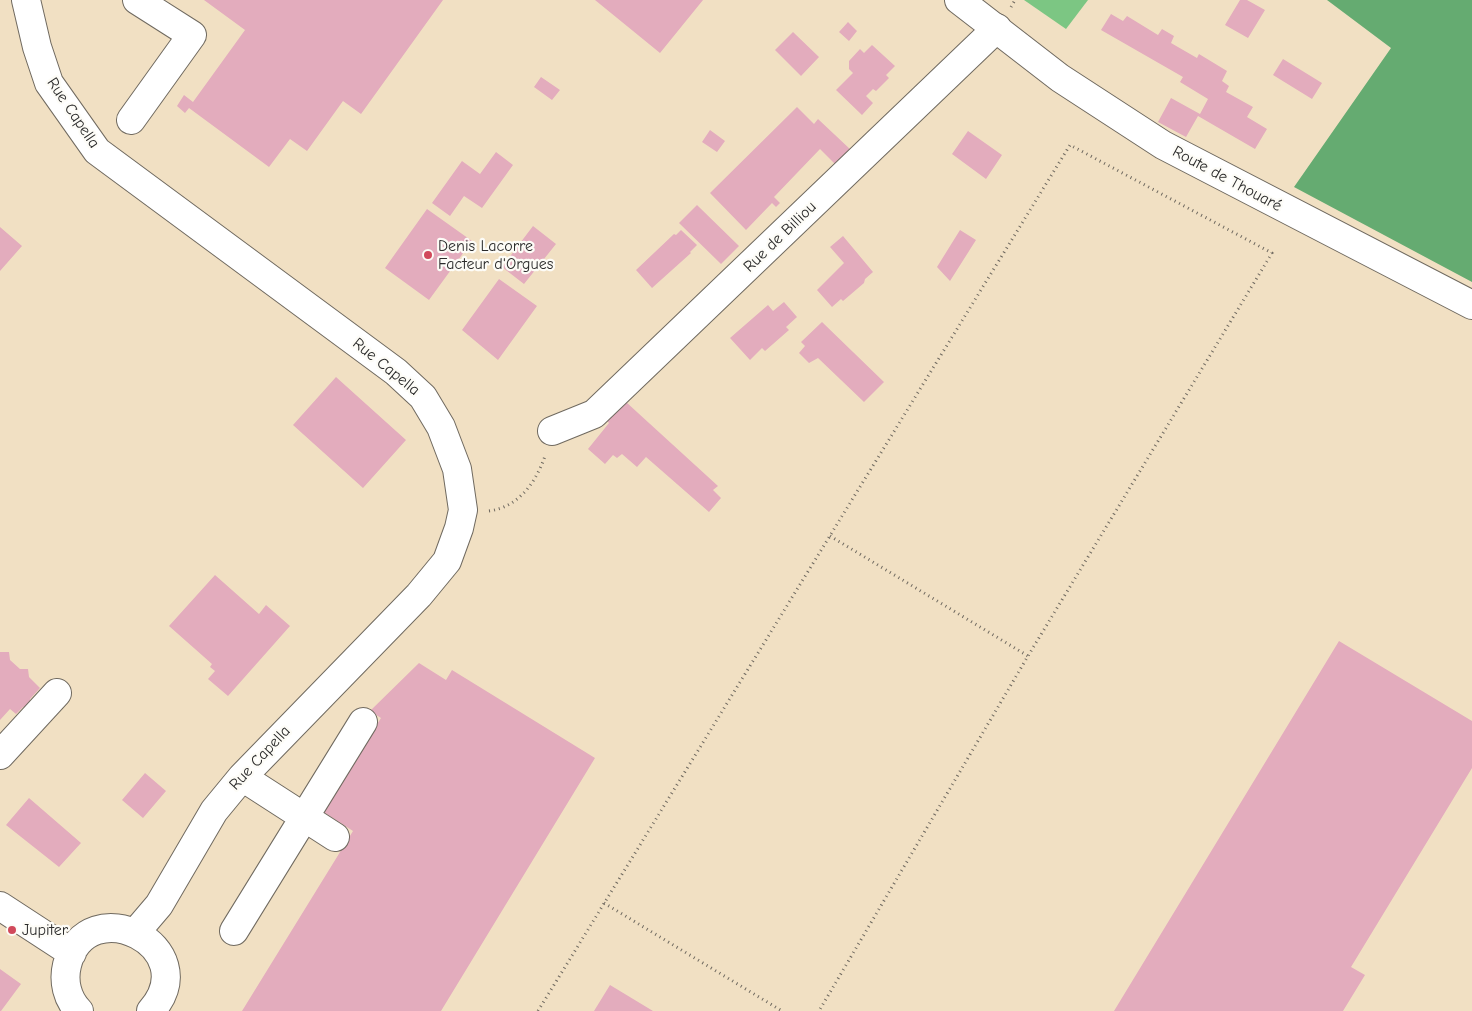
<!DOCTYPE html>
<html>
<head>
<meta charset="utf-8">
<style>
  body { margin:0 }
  canvas { display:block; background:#f1e0c3 }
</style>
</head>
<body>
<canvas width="1472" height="1011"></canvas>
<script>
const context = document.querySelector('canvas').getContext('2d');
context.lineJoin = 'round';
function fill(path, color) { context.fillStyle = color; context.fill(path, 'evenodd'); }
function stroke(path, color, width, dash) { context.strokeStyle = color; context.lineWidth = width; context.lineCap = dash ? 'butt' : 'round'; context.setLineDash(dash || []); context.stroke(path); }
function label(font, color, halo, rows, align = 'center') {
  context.font = font + ' "Comic Neue",sans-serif'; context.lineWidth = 4.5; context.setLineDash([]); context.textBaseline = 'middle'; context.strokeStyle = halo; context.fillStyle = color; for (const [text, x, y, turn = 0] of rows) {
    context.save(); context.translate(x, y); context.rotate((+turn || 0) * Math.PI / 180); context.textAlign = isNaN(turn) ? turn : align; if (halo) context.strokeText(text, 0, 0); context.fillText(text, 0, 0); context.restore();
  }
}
fill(new Path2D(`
  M1024,0h64l-22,29z`), '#7cc683');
fill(new Path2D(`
  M1327,0h145v282l-178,-95 97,-139z`), '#65ab71');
fill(new Path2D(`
  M204,0h239l-82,114 -18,-13 -36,50 -17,-12 -21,28 -80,-59 -4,5 -8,-7 7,-11 9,7 52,-72z
  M595,0h108l-43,53z
  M1240,0h7l18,10 -17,28 -23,-13z
  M1111,14l12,7 4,-5 31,19 4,-6 12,7 -3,7 26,15 2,-4 28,17 -5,10 7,5 -3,6 27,15 -6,10 20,12 -12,20 -57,-33 -12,21 -28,-15 13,-24 29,16 8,-15 -28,-17 3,-5 -82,-47z
  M848,22l9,9 -8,10 -10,-9z
  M793,32l26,25 -18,19 -26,-26z
  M872,45l23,21 -9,9 3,3 -13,13 -3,-2 -7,7 7,7 -11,12 -26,-25 17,-17 -4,-4v-8l11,-12 4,4z
  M1283,59l39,24 -10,16 -39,-24z
  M541,77l19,13 -8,10 -18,-13z
  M797,107l17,17 4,-5 33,31 -15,15 -16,-16 -46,48 6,6 -4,4 -4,-4 -26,27 -36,-37z
  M710,130l15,11 -8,11 -15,-10z
  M968,131l34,24 -16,24 -34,-25z
  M496,152l17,13 -31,43 -18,-12 -14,20 -18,-13 30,-42 18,13z
  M697,205l42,41 -18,18 -42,-41z
  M427,209l45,32 -43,59 -44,-32z
  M533,226l23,18 -32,40 -22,-17z
  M0,227l22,19 -22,25z
  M681,230l16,15 -7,7 1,1 -39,35 -16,-18 38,-36 2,1z
  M960,230l16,10 -26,41 -13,-14z
  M843,236l30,36 -8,7 -1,4 -21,18 -2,-2 -9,8 -15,-17 27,-27 -14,-16z
  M499,279l38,27 -39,54 -36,-30z
  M784,302l13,15 -11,10 3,3 -24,21 -3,-3 -12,12 -20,-22 38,-33 5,6z
  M822,322l62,60 -20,20 -46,-44 -9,5 -10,-10 6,-7 -4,-4z
  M336,377l70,63 -43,48 -70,-63z
  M626,402l92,84 -5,4 8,8 -12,14 -63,-55 -9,10 -15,-13 -5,4 -4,-3 -8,9 -17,-15 21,-26 -2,-2z
  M215,575l44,39 7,-9 24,21 -62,70 -20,-17 7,-8 -5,-4 2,-3 -43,-38z
  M1339,641l133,80v47l-121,199 14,8 -22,36h-229z
  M0,652h9l1,8 10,9h8l1,8 11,11 -10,11 1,7 -8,1 -7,7 -6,-5 -10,11z
  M419,663l27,17 6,-10 143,88 -154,253h-199l111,-180 -31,-20 59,-93 -11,-7z
  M145,773l21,18 -23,27 -21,-18z
  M29,798l52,45 -22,24 -53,-42z
  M0,969l21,15 -20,27h-1z
  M610,985l43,26h-59z`), '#e3acbd');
const minor = new Path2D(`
  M26,0l11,47 12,36 48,68 299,221 27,25 18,30 16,42 6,41 -4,18 -12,33 -28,34 -177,182 -28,34 -55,94 -23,27
  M131,120l61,-85 -55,-35
  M552,431l42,-17 403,-386
  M0,755l57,-62
  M242,777l93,60
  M0,906l72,47
  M234,931l129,-209
  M79,1011c-12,-12 -16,-30 -12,-46 20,-78 140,-18 84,46`);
const major = new Path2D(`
  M959,0l101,78 103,67 309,160`);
stroke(minor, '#706a60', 30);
stroke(major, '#706a60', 30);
stroke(new Path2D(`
  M1011,7l4,-7
  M489,511c30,-4 47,-29 56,-55
  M830,536l198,120
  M604,903l178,108
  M538,1011l532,-866 202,108 -244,403 -209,355`), '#706a60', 3, [1, 4]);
stroke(minor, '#fff', 28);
stroke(major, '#fff', 28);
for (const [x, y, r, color] of [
  [428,255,5,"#d1495b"],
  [12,930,5,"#d1495b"]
]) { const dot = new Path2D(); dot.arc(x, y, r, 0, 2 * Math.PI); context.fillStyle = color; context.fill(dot); stroke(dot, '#fdfcf7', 2); }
label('16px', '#2b2b2b', '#fdfcf7', [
  ["Rue Capella",73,113,56],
  ["Route de Thouaré",1227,179,28],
  ["Rue de Billiou",780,237,-44],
  ["Rue Capella",386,367,39],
  ["Rue Capella",260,758,-47]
]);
label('16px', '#2b2b2b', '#fdfcf7', [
  ["Denis Lacorre",438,246],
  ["Facteur d'Orgues",438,264],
  ["Jupiter",22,930]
], 'left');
</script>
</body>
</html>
